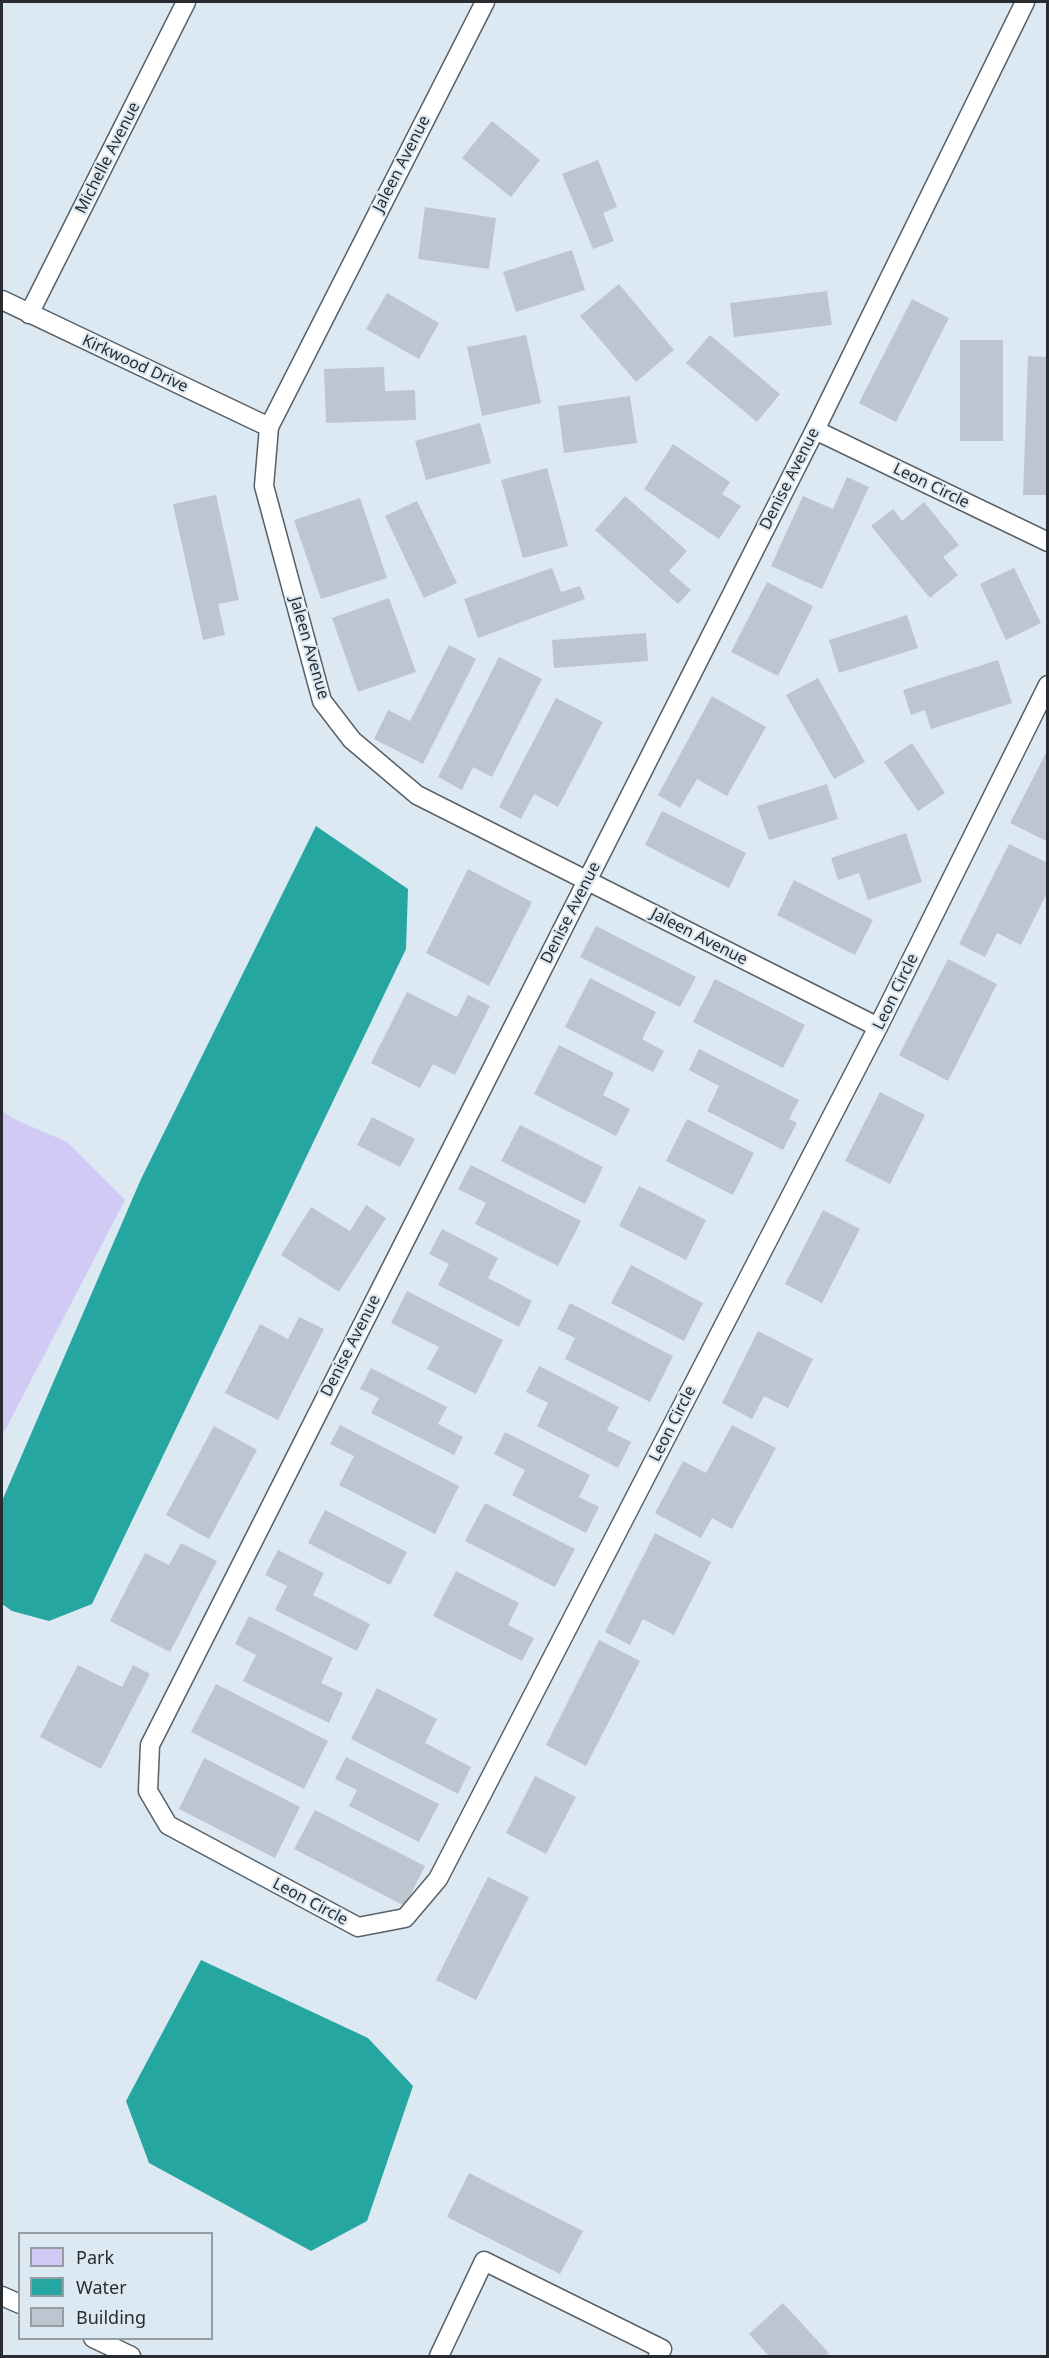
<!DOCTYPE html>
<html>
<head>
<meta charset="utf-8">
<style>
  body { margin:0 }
  #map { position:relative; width:1049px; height:2358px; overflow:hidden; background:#dde9f2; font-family:"Noto Sans",sans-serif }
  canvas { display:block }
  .frame { position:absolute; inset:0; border:3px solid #282c30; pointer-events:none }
  .legend { position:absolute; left:18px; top:2232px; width:195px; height:108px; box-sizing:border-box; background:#dde9f2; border:2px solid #959da4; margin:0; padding:8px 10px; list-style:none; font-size:18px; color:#282c30 }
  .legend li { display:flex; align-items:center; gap:12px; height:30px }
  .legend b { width:30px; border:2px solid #959da4 }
</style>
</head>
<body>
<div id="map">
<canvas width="1049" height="2358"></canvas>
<div class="frame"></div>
<ul class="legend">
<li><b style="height:16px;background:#d0caf4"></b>Park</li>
<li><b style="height:16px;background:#26a6a0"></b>Water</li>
<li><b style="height:16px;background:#bec4d0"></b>Building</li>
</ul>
</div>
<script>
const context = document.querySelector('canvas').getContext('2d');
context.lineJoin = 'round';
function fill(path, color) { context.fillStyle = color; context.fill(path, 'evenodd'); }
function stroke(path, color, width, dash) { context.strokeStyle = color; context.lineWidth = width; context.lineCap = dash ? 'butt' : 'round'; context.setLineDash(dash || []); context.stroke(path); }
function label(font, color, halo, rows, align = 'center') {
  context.font = font + ' "Noto Sans",sans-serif'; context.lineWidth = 4.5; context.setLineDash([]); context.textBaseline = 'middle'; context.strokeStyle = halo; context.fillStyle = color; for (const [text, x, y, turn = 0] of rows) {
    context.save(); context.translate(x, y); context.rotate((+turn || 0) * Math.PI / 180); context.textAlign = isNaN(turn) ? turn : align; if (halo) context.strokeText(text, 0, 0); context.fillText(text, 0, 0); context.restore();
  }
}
fill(new Path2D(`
  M2,1111l12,8 53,23 58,58 -123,236z`), '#d0caf4');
fill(new Path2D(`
  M316,826l92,63 -2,60 -314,655 -43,17 -37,-10 -10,-7v-103l139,-322z
  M201,1960l167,78 45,48 -46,135 -56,30 -162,-88 -23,-62z`), '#26a6a0');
fill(new Path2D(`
  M492,121l48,39 -29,37 -49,-39z
  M598,160l19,47 -14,6 11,28 -21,8 -31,-75z
  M425,207l71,11 -7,51 -71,-10z
  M572,250l13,40 -69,22 -13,-40z
  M619,284l55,66 -38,32 -56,-66z
  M827,291l5,34 -98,12 -4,-34z
  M387,293l52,30 -20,36 -53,-30z
  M912,299l37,19 -53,104 -37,-19z
  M526,335l15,68 -59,13 -15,-69z
  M710,335l70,59 -23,28 -71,-59z
  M960,340h43v101h-43z
  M1028,356l20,1v138h-25z
  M384,367l1,24 30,-1 1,30 -90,3 -2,-54z
  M630,396l7,47 -73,10 -6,-47z
  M480,423l11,40 -65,17 -11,-39z
  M673,444l57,38 -8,12 19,12 -22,33 -75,-50z
  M547,468l21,78 -45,12 -22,-78z
  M847,477l22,10 -47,102 -51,-23 32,-70 30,13z
  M216,495l23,105 -21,4 7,31 -22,5 -30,-136z
  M625,496l62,55 -18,20 22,19 -13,14 -83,-74z
  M360,498l27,80 -66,21 -27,-79z
  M417,501l40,82 -33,15 -39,-82z
  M924,502l35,43 -16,12 15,18 -28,23 -59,-72 22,-17 9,12z
  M552,568l9,24 19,-6 5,13 -107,39 -14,-39z
  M1014,568l27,55 -35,17 -26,-56z
  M767,582l46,24 -35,70 -47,-24z
  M389,598l27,74 -58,20 -26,-74z
  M907,615l11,33 -79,25 -10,-33z
  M646,633l2,28 -94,7 -2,-28z
  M449,645l27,14 -53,105 -49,-25 14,-29 22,11z
  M499,657l43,22 -50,98 -19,-10 -11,23 -24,-13z
  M998,660l14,43 -81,26 -6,-19 -14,5 -8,-25z
  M818,678l47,84 -31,17 -48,-84z
  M712,696l54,31 -39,69 -30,-17 -17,29 -22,-13z
  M556,698l47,24 -45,85 -24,-13 -13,25 -22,-12z
  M912,743l33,50 -27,18 -34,-49z
  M1048,749v93l-38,-19z
  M827,784l11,35 -69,21 -12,-34z
  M662,811l84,42 -17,35 -84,-43z
  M906,833l16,49 -54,18 -9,-27 -21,7 -7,-22z
  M1009,844l39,19v28l-27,54 -24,-12 -12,24 -26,-13z
  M468,869l64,33 -43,84 -63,-33z
  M794,880l79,40 -18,35 -78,-40z
  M596,926l100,51 -16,30 -100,-50z
  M948,959l49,25 -49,97 -49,-26z
  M590,978l66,34 -14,27 22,12 -11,21 -88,-45z
  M715,979l90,46 -22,43 -90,-46z
  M407,992l50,25 11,-22 22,11 -35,69 -22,-11 -13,24 -49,-25z
  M559,1045l55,28 -11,22 27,14 -14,27 -82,-42z
  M699,1049l100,51 -10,19 8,4 -14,27 -76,-39 12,-25 -30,-16z
  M880,1092l45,23 -35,69 -45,-23z
  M372,1117l43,22 -15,28 -43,-22z
  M687,1119l67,34 -21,42 -67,-34z
  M520,1125l83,42 -18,37 -84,-43z
  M471,1165l110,56 -23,45 -83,-42 11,-21 -28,-14z
  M639,1186l67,34 -20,40 -67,-34z
  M366,1205l20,13 -47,74 -58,-37 30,-48 39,24z
  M823,1210l37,19 -38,74 -37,-19z
  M442,1229l56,29 -10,20 44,23 -13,26 -81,-42 11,-21 -20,-10z
  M631,1265l72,38 -19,38 -73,-38z
  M407,1291l96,49 -27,54 -49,-25 12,-22 -48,-24z
  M570,1303l103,53 -23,46 -85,-43 10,-21 -18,-9z
  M299,1317l25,12 -46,91 -53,-27 35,-69 28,15z
  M758,1331l55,28 -25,49 -24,-12 -12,23 -30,-16z
  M539,1366l80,41 -12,23 24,12 -13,26 -81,-42 11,-23 -22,-11z
  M371,1368l76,39 -9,17 25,13 -9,18 -83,-42 8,-15 -19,-9z
  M340,1425l119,61 -24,48 -96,-49 15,-29 -24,-12z
  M732,1425l44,23 -44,81 -20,-11 -11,20 -46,-25 28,-52 23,12z
  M214,1426l43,24 -48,89 -43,-24z
  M505,1432l85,43 -11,22 20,10 -13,26 -74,-38 13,-25 -31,-16z
  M485,1503l90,46 -20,38 -90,-46z
  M325,1510l82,42 -17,33 -82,-42z
  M655,1533l56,29 -37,73 -31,-16 -13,26 -25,-13z
  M181,1543l36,18 -47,91 -60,-31 35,-68 24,12z
  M278,1550l46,23 -11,22 57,29 -13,27 -82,-41 12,-24 -22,-11z
  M456,1571l63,32 -11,22 26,13 -12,23 -89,-45z
  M249,1616l84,42 -12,25 22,10 -14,30 -86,-42 13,-26 -21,-11z
  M599,1640l41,21 -54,105 -40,-21z
  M78,1665l44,22 11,-22 17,9 -49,95 -61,-32z
  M216,1684l112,57 -24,48 -113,-57z
  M377,1688l60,31 -12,24 46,24 -13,27 -107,-55z
  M346,1757l93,47 -20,38 -70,-36 8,-16 -22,-11z
  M204,1758l96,49 -25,51 -96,-49z
  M535,1776l41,21 -30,57 -40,-21z
  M315,1810l110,56 -20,40 -111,-57z
  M488,1877l41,20 -53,103 -40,-20z
  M469,2173l114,58 -23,43 -113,-57z
  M783,2303l46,50 -4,3h-56l-20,-22z`), '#bec4d0');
const service = new Path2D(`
  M485,2l-216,425 -5,59 58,215 30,39 65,55 461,232
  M1025,2l-210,428 -665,1315 -2,46 20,34 190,102 47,-9 33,-39 440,-852 170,-342
  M2,300l267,127
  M29,314l157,-312
  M815,430l233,112
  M2,2296l18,8
  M93,2338l38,18
  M439,2356l45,-95 178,88 -4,7`);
stroke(service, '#576169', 21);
stroke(service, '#fff', 18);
label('16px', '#282c30', '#dde9f2', [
  ["Michelle Avenue",108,158,-63],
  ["Jaleen Avenue",402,164,-63],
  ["Kirkwood Drive",135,364,25],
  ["Denise Avenue",790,479,-63],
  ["Leon Circle",931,486,26],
  ["Jaleen Avenue",309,648,74],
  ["Denise Avenue",571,913,-63],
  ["Jaleen Avenue",699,937,27],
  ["Leon Circle",896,992,-64],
  ["Denise Avenue",351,1346,-63],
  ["Leon Circle",673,1424,-63],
  ["Leon Circle",310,1902,28]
]);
</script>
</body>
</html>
